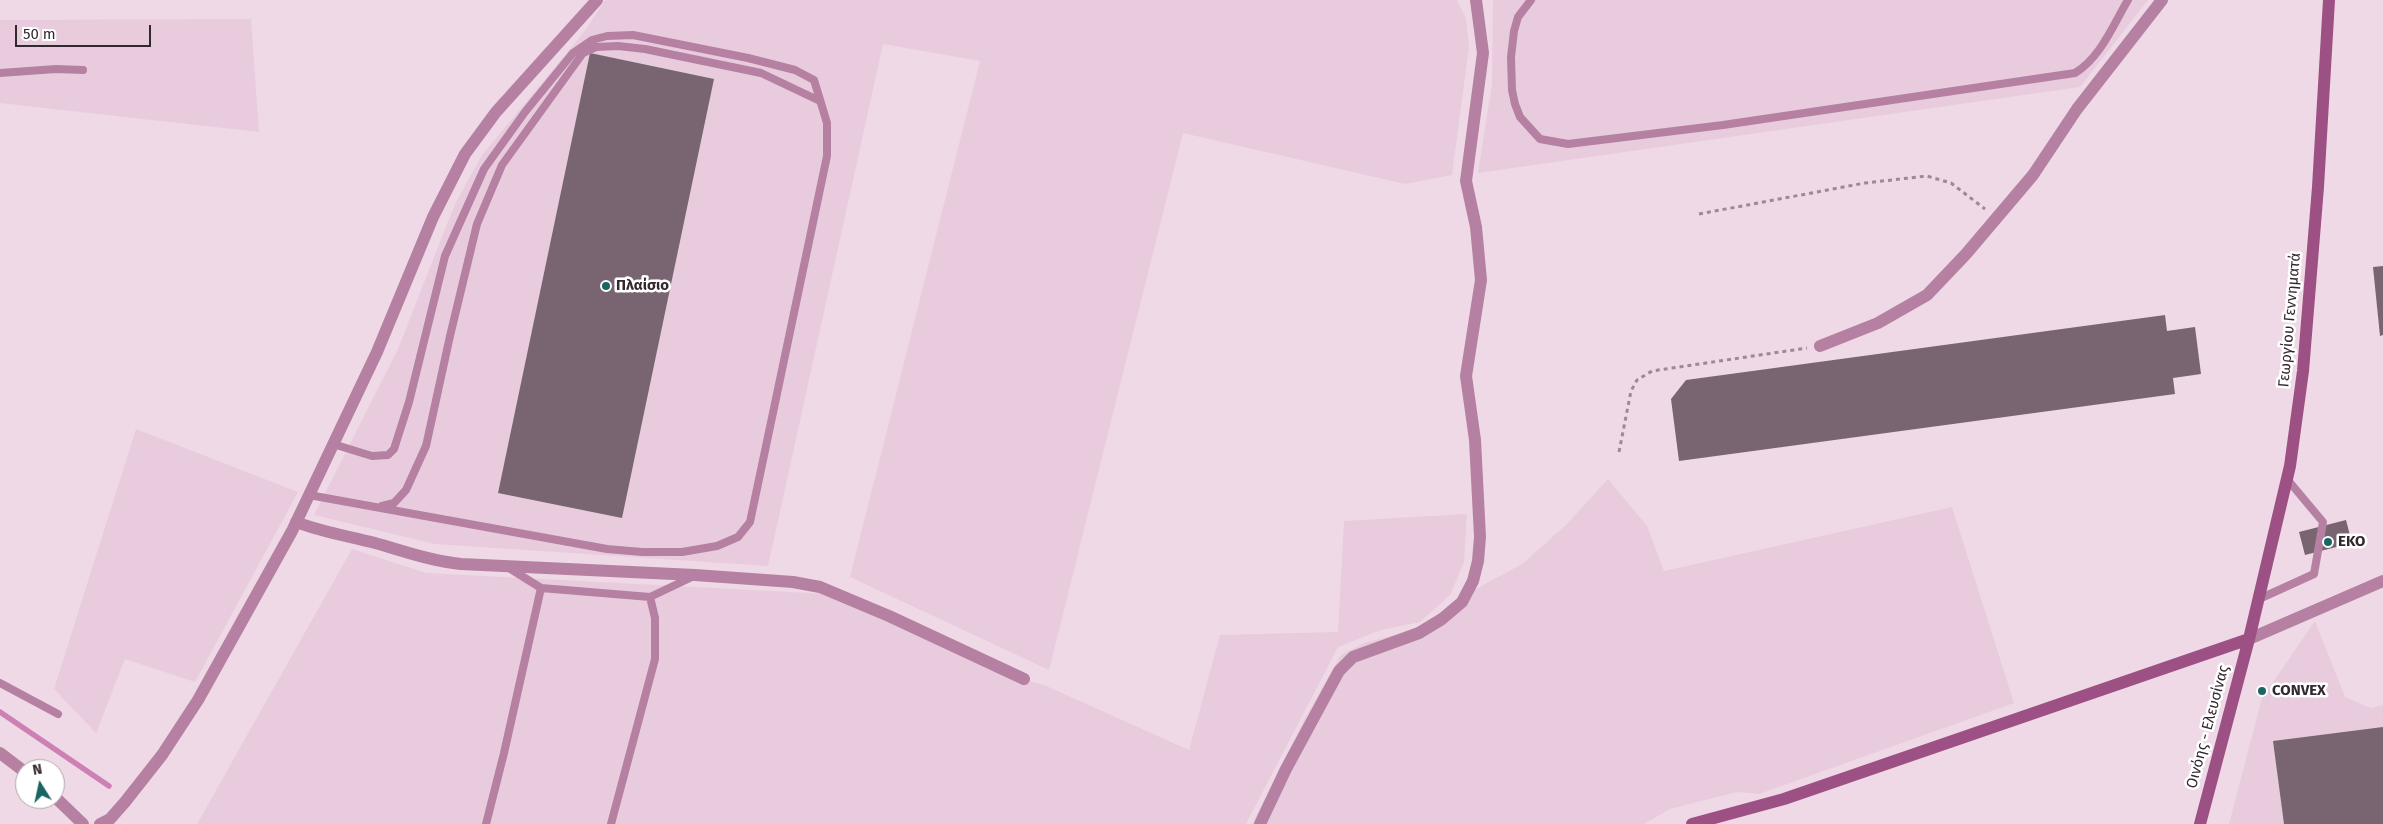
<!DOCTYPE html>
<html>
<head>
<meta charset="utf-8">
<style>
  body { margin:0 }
  #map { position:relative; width:2383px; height:824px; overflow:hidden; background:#efd9e6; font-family:"Fira Sans",sans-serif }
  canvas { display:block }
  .north { position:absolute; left:15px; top:759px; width:50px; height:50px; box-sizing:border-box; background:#fff; border:1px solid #ada9ab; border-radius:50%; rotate:350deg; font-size:14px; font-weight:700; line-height:20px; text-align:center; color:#32292e }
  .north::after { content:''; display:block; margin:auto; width:18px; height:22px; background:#186562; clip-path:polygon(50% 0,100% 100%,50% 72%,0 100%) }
  .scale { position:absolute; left:15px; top:25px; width:136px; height:22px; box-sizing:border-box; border:2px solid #32292e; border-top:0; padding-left:6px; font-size:15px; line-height:18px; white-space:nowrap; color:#32292e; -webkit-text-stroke:4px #fff; paint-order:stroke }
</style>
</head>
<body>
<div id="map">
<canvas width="2383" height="824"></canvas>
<div class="north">N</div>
<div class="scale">50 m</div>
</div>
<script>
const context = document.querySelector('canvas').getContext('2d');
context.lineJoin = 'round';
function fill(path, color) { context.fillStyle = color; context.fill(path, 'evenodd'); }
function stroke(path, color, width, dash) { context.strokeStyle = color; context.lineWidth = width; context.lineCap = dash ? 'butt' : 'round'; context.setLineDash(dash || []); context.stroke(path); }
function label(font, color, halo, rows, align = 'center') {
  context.font = font + ' "Fira Sans",sans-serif'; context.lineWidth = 5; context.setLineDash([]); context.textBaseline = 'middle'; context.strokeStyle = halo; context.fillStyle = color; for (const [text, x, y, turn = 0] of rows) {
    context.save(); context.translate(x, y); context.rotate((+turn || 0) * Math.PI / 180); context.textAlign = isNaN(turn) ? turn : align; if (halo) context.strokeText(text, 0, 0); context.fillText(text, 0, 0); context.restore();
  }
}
fill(new Path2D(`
  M605,0h852l9,19 3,28 -17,128 -47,9 -222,-51 -134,537 -199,-93 130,-516 -97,-17 -115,522 -333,-22 -121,-29 84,-166 57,-145 27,-49 102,-123z
  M1493,0h655l-68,87 -602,86 14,-89z
  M251,19l8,113 -259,-29v-83z
  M136,429l162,63 -103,190 -70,-23 -29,74 -42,-44z
  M1608,479l39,47 17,45 288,-64 62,196 -255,91 -22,-2 -67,17 -26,15h-392l52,-104 37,-65 23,-12 53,-14 50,-35 55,-30 44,-39z
  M1467,514l-3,48 -14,33 -30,27 -39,8 -43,17 -92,177h-1049l155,-275 74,24 403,21 181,82 34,9 145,65 31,-115 118,-3 6,-111z
  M2315,621l30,76 26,11 12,-3v119h-154l33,-126z`), '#e8ccdd');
stroke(new Path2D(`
  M0,712l109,74`), '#cd80b3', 5.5);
fill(new Path2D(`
  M590,53l124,26 -92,439 -124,-25z
  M2383,266v69l-3,1 -7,-69z
  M2165,315l2,16 28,-4 6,47 -28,4 2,16 -496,67 -8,-62 15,-19z
  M2346,520l6,23 -47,12 -6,-23z
  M2383,727v97h-99l-11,-83z`), '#796571');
stroke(new Path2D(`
  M1699,214l166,-31 62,-7 24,7 34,26
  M1619,452l12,-61 6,-11 15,-9 155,-23`), '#9a8a93', 3, [4, 4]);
stroke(new Path2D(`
  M1531,0l-13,17 -4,14 -3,26 1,33 3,14 5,13 20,22 28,5 155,-19 352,-52c26,-16 38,-48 53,-73
  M0,73l56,-4 27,1
  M309,495l298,54 35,3h40l35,-6 21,-9 12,-15 77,-366v-33l-13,-43 -19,-10 -47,-12 -115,-23 -26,1 -15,4 -19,13 -48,59 -41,57 -39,87 -36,146 -15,47 -6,6 -16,1 -39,-12
  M382,506l12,-3 12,-13 20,-44 24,-110 27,-112 25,-59 81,-112 13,-6 22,-1 27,3 116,24 59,28
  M509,568l32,20 109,9 42,-20
  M2259,599l55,-25 9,-52 -36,-43
  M0,683l58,31
  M486,824l18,-71 37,-165
  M611,824l44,-165v-41l-5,-21`), '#b580a2', 8);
stroke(new Path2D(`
  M1820,346l58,-23 49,-28 39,-41 67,-79 44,-66 85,-109
  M296,522c26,10 52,14 79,21 29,8 56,18 86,21l234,11 98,7 27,5 69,29 135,63
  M2249,639l134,-58
  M0,753l25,19
  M55,797l28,27
  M100,824l10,-5 15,-17 37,-47 36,-55 94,-169 85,-179 56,-135 32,-63 31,-42 101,-112
  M1260,824l26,-55 53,-98 14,-14 66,-24 23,-14 20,-17 11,-21 5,-20 2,-24 -5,-97 -9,-64 15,-96 -5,-53 -10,-46 17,-128 -7,-53`), '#b580a2', 12);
stroke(new Path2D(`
  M1692,824l92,-25 465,-160
  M2200,824l49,-185 41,-173 13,-95 15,-184 11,-187`), '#9c5084', 12);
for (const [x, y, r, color] of [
  [606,286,5,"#186562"],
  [2328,542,5,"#186562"],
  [2262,691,5,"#186562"]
]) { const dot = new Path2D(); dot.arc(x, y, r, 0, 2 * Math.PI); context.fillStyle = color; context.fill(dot); stroke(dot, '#fff', 2); }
label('bold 15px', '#32292e', '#fff', [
  ["Πλαίσιο",616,286],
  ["EKO",2338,542],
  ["CONVEX",2272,691]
], 'left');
label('15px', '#32292e', '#fff', [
  ["Γεωργίου Γεννηματά",2290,320,-85],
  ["Οινόης - Ελευσίνας",2208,727,-75]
]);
</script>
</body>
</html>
